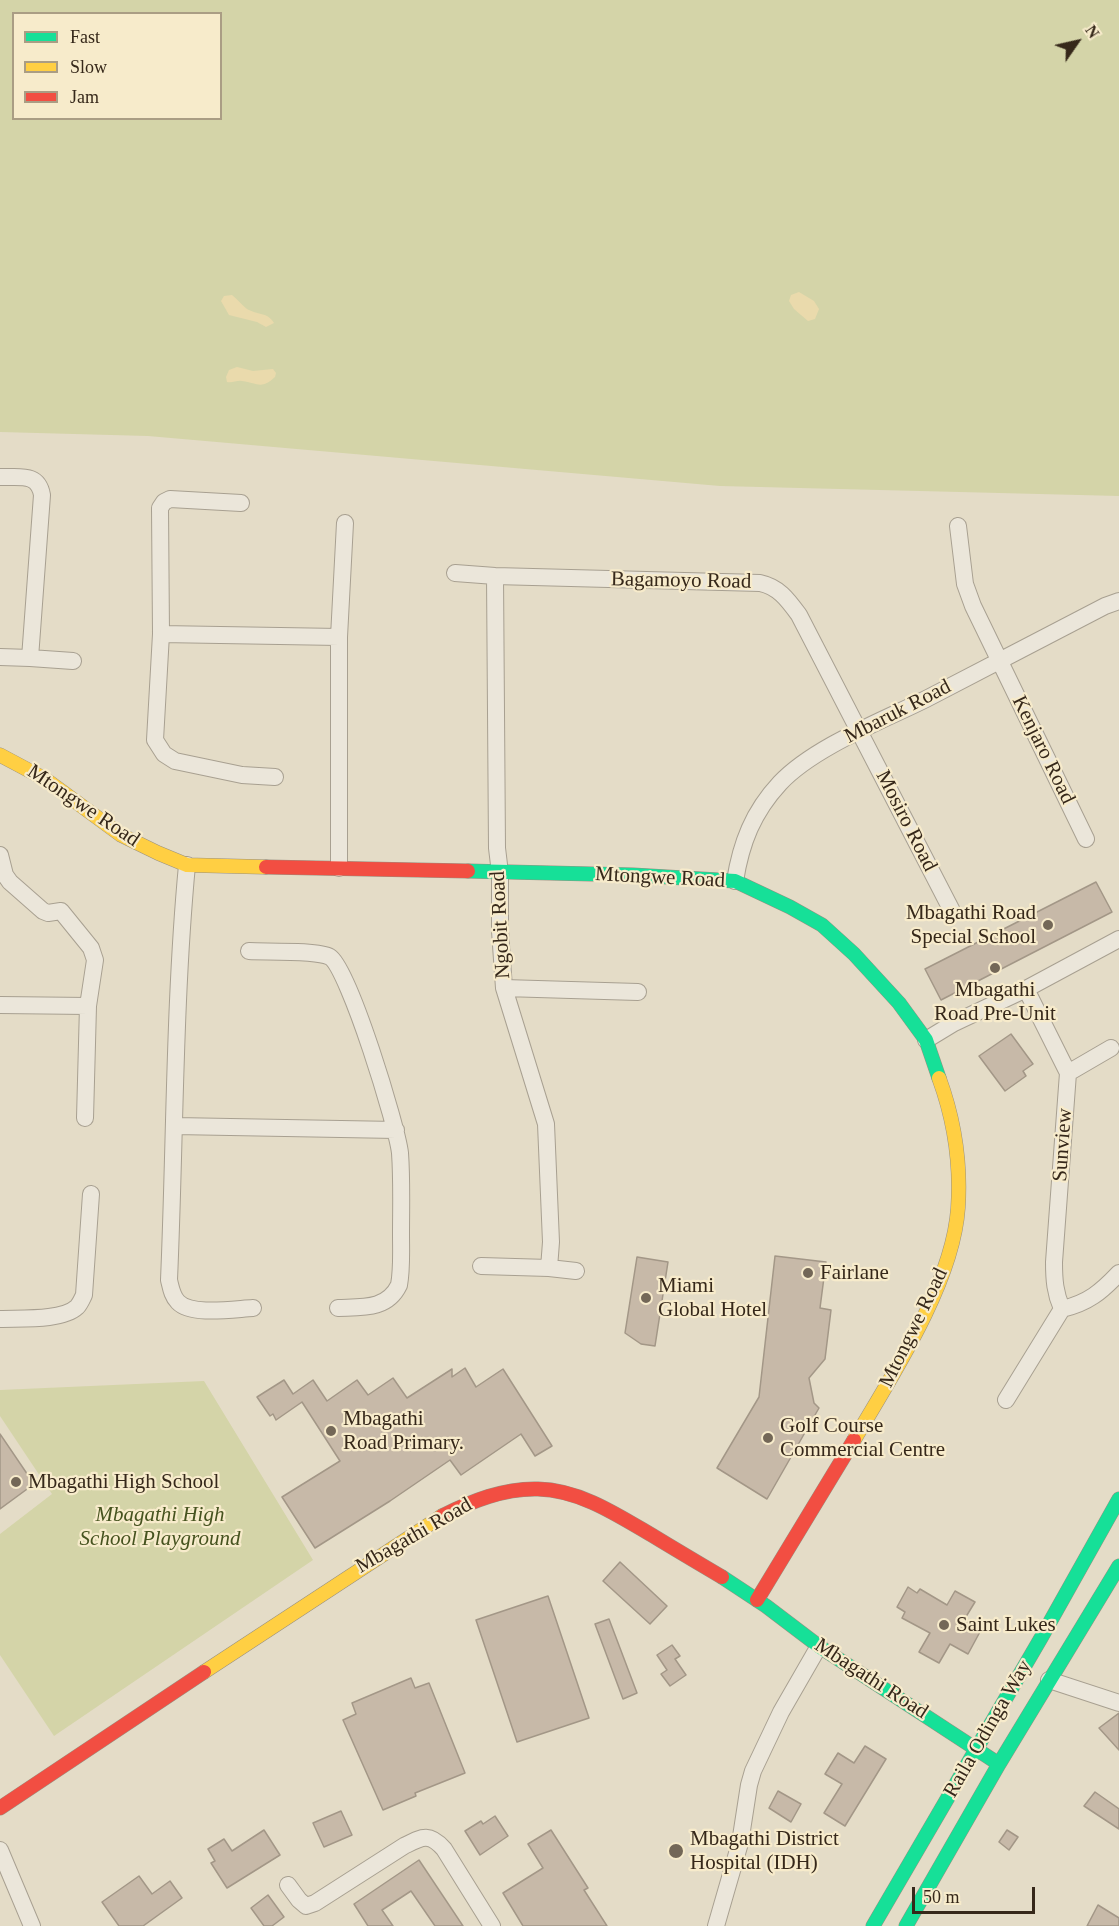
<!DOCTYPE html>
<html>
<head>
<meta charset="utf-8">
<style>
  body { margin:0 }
  #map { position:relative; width:1119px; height:1926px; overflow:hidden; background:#e4dcc7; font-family:Georgia,serif }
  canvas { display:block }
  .legend { position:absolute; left:12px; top:12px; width:210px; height:108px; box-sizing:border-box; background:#f7ebcb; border:2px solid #aa9d84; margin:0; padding:8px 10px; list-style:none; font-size:18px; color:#36281a }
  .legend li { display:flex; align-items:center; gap:12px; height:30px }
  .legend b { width:30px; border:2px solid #aa9d84 }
  .north { position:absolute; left:1047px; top:12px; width:60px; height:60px; -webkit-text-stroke:4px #f7ebcb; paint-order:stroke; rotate:56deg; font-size:16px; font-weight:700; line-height:24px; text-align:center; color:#36281a }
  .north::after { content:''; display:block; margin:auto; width:21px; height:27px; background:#36281a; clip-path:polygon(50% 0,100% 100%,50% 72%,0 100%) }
  .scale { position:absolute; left:912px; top:1887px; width:123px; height:27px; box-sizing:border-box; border:3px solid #36281a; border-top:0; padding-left:8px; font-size:18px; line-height:21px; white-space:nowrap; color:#36281a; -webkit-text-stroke:4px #f7ebcb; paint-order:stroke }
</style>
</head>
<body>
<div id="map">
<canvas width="1119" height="1926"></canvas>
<ul class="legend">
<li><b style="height:8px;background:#16e098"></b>Fast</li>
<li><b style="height:8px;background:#ffcf43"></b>Slow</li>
<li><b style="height:8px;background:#f24e42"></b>Jam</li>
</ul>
<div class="north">N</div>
<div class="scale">50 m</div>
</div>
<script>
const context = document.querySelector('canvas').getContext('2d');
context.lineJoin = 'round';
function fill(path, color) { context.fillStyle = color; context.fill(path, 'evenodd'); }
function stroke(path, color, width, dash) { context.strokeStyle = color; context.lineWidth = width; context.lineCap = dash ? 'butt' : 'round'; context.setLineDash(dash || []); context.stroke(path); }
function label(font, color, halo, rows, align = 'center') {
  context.font = font + ' Georgia,serif'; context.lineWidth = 4.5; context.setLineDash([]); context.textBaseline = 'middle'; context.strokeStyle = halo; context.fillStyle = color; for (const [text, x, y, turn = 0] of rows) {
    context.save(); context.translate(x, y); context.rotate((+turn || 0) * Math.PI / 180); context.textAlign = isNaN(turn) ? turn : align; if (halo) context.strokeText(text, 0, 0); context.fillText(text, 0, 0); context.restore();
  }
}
fill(new Path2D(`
  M0,0h1119v496l-399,-10 -572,-50 -148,-4zM14,14h206v104h-206z
  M204,1381l109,179 -259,176 -54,-81v-121l52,-40 -52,-78v-26z`), '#d4d4a8');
fill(new Path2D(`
  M799,292l15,9 5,8 -4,10 -7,2 -14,-12 -5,-8 2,-6z
  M232,295c5,4 10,10 15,14 10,6 21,3 27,14l-8,4 -9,-5 -28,-7 -8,-14 3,-5z
  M237,367l16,4 20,-2 3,4 -1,4c-14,13 -17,6 -33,4 -5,-1 -9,2 -15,1l-1,-5 3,-7z`), '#eadaac');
const building = new Path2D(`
  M1096,882l16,30 -171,88 -16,-31z
  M1011,1034l22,30 -10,7 3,5 -21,15 -26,-35z
  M775,1256l51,6 -6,46 11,2 -6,49 -16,19 5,25 5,5 -52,91 -50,-31 42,-71z
  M637,1257l31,5 -13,84 -14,-2 -16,-11z
  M465,1368l11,19 27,-18 49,77 -17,10 -14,-22 -60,41 -11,-15 -60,41 -75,47 -33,-51 58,-36 -38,-59 -26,18 -3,-6 -3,2 -13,-19 27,-17 9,14 20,-14 14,21 30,-21 11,15 25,-17 14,20 45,-29v8z
  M0,1434l34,50 -34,25z
  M620,1562l47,44 -17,18 -47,-43z
  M908,1587l9,6 3,-4 27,16 8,-14 20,11 -11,18 17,10 -13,24 -18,-10 -11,19 -20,-11 11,-19 -28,-15 3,-6 -8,-5z
  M548,1596l41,122 -72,24 -41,-122z
  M609,1619l28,74 -14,6 -28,-75z
  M672,1645l8,11 -5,3 11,16 -16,11 -9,-12 6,-4 -10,-15z
  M411,1678l4,10 14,-5 36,90 -50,20 1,3 -33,14 -40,-90 13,-6 -4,-11z
  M1119,1713v37l-20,-22z
  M865,1746l21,13 -41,67 -21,-13 18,-29 -17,-10 13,-21 16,10z
  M778,1791l23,13 -10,18 -22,-14z
  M1095,1792l24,17v20l-35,-23z
  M341,1811l11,24 -28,12 -11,-24z
  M495,1816l13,20 -28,19 -15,-24 16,-10 2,3z
  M264,1830l16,25 -53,33 -16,-25 4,-2 -7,-12 16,-10 8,12z
  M551,1830l37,58 -4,2 23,36h-84l-20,-33 40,-25 -15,-24z
  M1007,1830l11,7 -9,13 -10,-8z
  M419,1860l44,66h-28l-24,-35 -29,19 11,16h-25l-14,-22z
  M139,1876l13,18 18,-13 12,17 -39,28h-24l-17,-24z
  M268,1895l16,22 -12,9h-8l-13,-18z
  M1098,1905l21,13v8h-32z`);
fill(building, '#c7b9a8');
stroke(building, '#a39787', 1.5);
const street = new Path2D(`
  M0,477c19,1 38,-5 42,18l-12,163 -30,-1
  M241,503l-71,-4 -6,3 -4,6 1,126 -6,106 9,14 11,7 67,14 33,2
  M958,526l7,58 8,22 113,233
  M455,573l40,3 265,7c19,4 28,17 39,32l153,296
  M495,576l2,272 3,25v58l4,57 42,136 5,118 -2,26
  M161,634l178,3
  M30,658l43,3
  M0,855l5,20 5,7 33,29 5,2 13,-2 30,37 4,12 -7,46 -3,112
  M187,865c-13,138 -12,277 -18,415 2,8 3,16 9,22 13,14 56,7 75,6
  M339,868v-231l6,-114
  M735,881c6,-38 18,-69 45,-98 34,-36 102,-62 146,-84 60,-31 119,-62 179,-93l14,-5
  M249,951c16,1 69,-1 81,6 19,12 67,169 70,196 2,28 1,55 1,82 0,17 1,34 -2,50 -12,25 -37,22 -61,23
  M504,988l134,4
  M1026,989l42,84 -14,189c0,18 1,31 8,47 26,-6 39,-17 57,-36
  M0,1005l88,1
  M926,1040l28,-17 72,-34 93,-50
  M1068,1073l43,-25
  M175,1126l221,4
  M481,1266l68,2 27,3
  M0,1319c20,-1 62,2 77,-12 3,-3 5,-8 7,-12l7,-101
  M1006,1400l56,-91
  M1049,1680l70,23
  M0,1850l32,76
  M288,1885l11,15 7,6 9,-3 89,-57c18,-9 25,-14 40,3l48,77
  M716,1926l24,-83 9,-58 4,-14 28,-59 38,-66`);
const fast = new Path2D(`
  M468,871l165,4 102,6 55,26 32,18 32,29 45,49 27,37 13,38
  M722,1577l44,29 54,41 179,117
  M873,1926l168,-288 78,-139
  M906,1926l93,-162 120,-198`);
const slow = new Path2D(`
  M0,755l45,24 76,56 37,18 29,12 79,2
  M854,1440c38,-64 99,-157 104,-232 3,-44 -4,-89 -19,-130
  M204,1672l238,-156`);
const jam = new Path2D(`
  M266,867l202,4
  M442,1516c30,-15 62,-28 96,-27 43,1 81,27 117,48 23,14 45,27 67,40
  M757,1600l97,-160
  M0,1808l204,-136`);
stroke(street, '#a8a091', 18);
stroke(fast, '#989081', 15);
stroke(slow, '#989081', 15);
stroke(jam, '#989081', 15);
stroke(street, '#ebe6da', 16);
stroke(fast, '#16e098', 14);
stroke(slow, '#ffcf43', 14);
stroke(jam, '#f24e42', 14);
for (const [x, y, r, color] of [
  [1048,925,6,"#736757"],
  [995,968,6,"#736757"],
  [808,1273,6,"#736757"],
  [646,1298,6,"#736757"],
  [331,1431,6,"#736757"],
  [768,1438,6,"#736757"],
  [16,1482,6,"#736757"],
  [944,1625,6,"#736757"],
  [676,1851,8,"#736757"]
]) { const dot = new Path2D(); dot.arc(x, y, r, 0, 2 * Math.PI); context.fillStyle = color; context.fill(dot); stroke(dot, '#f7ebcb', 2); }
label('21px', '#36281a', '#f7ebcb', [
  ["Bagamoyo Road",681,581,1],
  ["Mbaruk Road",898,712,-27],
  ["Kenjaro Road",1043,750,64],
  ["Mtongwe Road",83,806,34],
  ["Mosiro Road",906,821,63],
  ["Mtongwe Road",660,878,3],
  ["Ngobit Road",501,925,-93],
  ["Sunview",1063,1145,-86],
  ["Mtongwe Road",914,1328,-64],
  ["Mbagathi Road",414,1536,-30],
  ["Mbagathi Road",871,1679,33],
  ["Raila Odinga Way",988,1729,-60]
]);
label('21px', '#36281a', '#f7ebcb', [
  ["Mbagathi Road",1036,913,"right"],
  ["Special School",1036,937,"right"],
  ["Mbagathi",995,990,"center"],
  ["Road Pre-Unit",995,1014,"center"],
  ["Fairlane",820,1273],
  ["Miami",658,1286],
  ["Global Hotel",658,1310],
  ["Mbagathi",343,1419],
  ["Road Primary.",343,1443],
  ["Golf Course",780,1426],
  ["Commercial Centre",780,1450],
  ["Mbagathi High School",28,1482],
  ["Saint Lukes",956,1625],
  ["Mbagathi District",690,1839],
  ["Hospital (IDH)",690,1863]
], 'left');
label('italic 21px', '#46531f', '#f7ebcb', [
  ["Mbagathi High",160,1515],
  ["School Playground",160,1539]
]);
</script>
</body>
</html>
